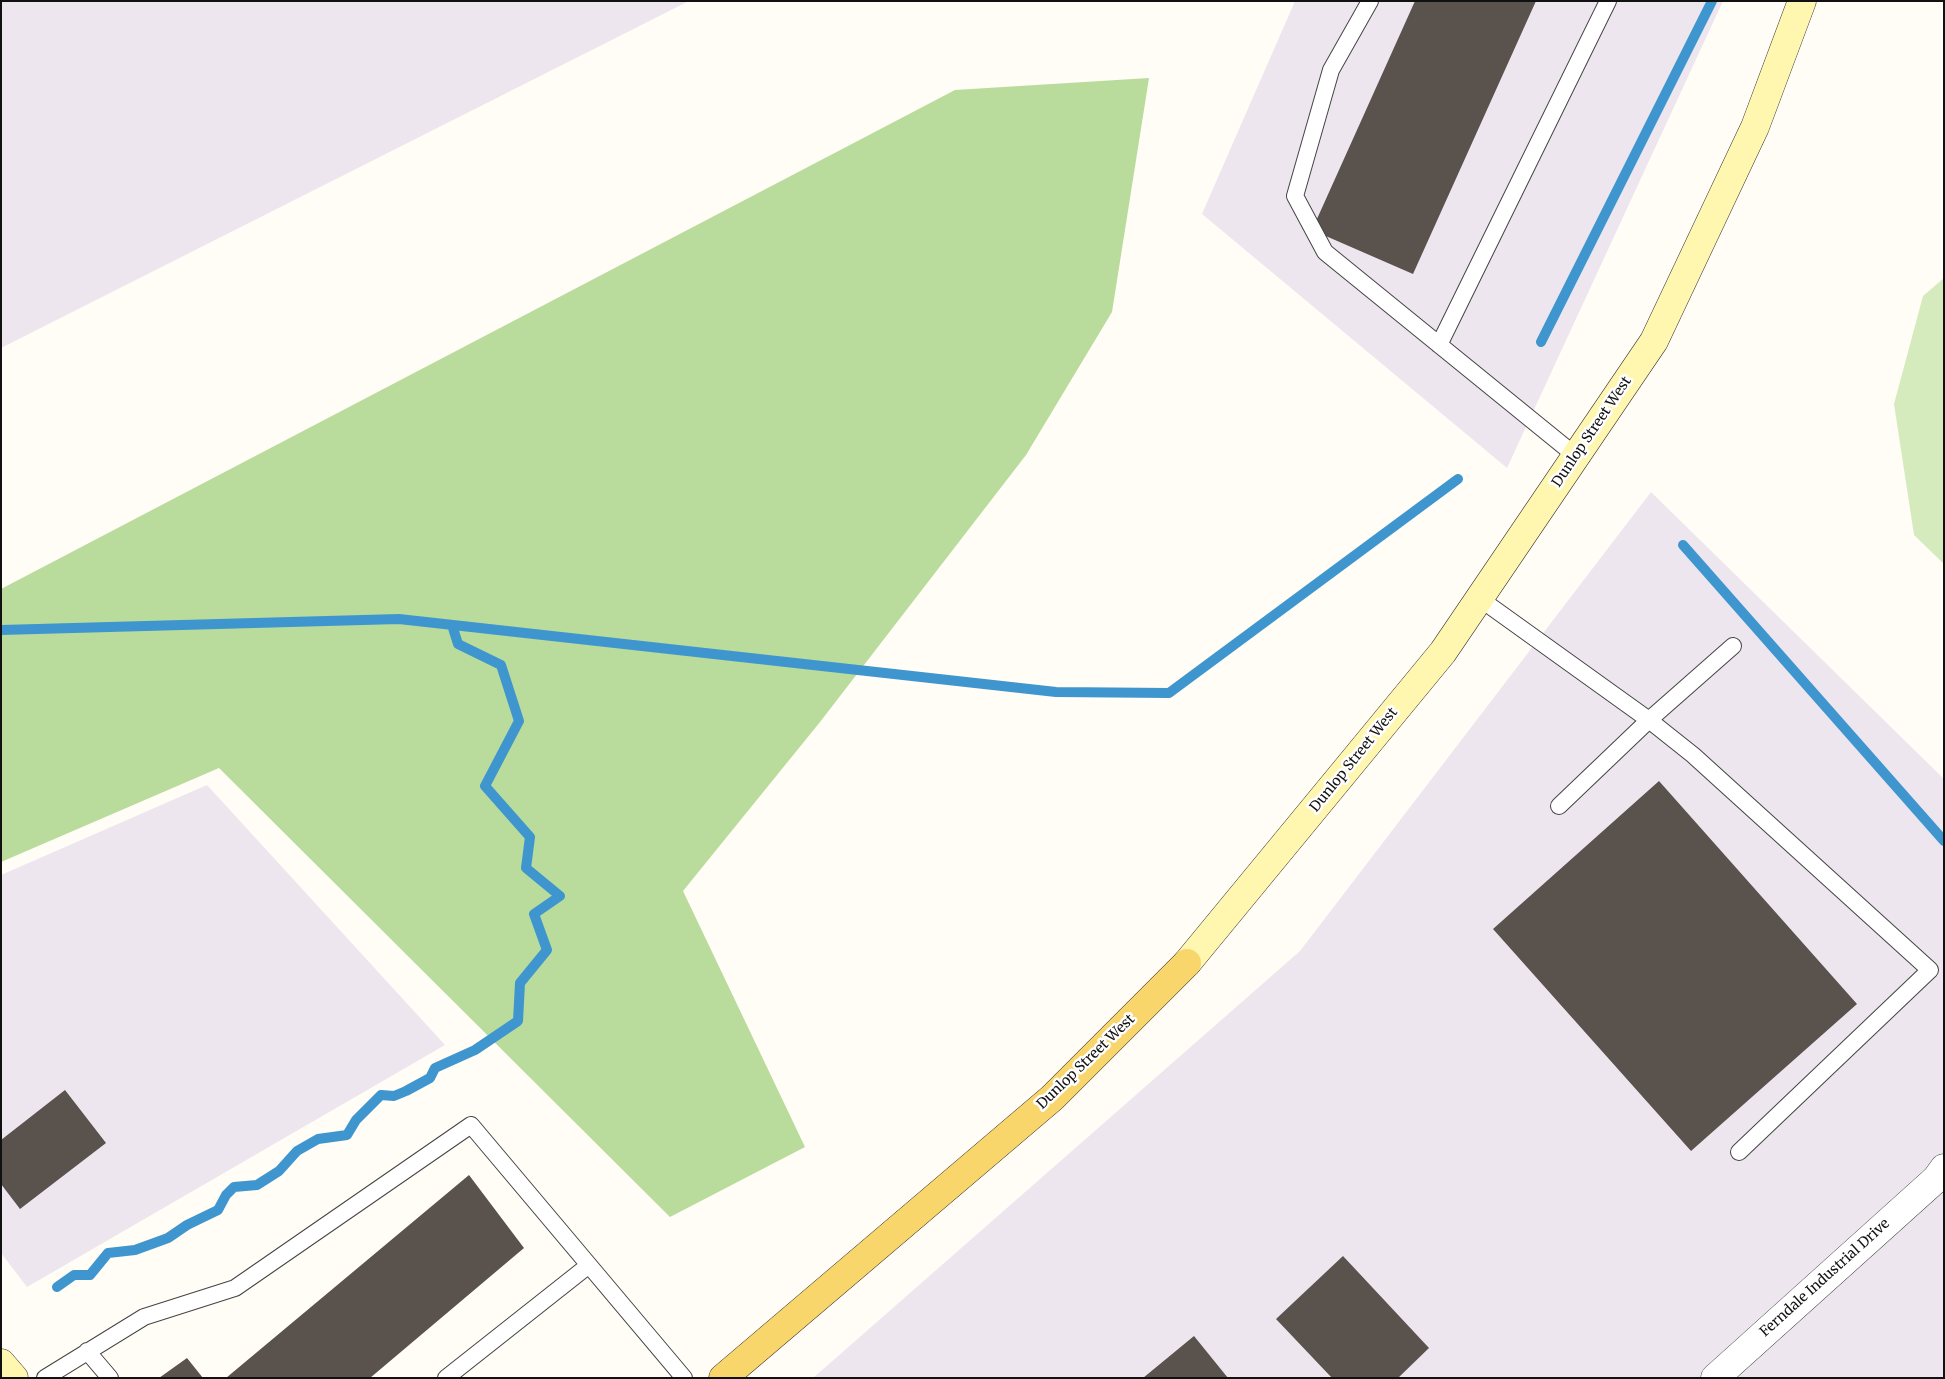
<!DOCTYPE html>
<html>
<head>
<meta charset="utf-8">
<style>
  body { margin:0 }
  #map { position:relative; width:1945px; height:1379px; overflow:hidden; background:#fffdf5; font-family:Merriweather,serif }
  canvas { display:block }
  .frame { position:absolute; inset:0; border:2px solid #111; pointer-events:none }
</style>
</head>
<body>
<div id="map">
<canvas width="1945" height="1379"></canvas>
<div class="frame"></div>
</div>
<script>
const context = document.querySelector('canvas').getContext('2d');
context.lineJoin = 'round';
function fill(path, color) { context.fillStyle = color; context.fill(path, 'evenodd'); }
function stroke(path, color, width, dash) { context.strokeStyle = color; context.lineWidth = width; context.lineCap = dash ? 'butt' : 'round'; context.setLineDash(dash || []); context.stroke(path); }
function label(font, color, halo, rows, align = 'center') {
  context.font = font + ' Merriweather,serif'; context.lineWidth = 5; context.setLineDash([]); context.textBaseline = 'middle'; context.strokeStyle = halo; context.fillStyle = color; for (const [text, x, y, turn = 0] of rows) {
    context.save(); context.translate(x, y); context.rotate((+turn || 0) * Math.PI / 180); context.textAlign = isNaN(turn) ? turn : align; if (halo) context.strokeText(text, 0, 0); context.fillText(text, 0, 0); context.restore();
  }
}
fill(new Path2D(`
  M1,1h688l-688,347z
  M1295,1h428l-216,467 -305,-254z
  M1651,492l293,287v599h-1131l487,-427z
  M207,785l238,260 -418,242 -26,-34v-378z`), '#eee6ef');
fill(new Path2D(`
  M1944,278v286l-30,-29 -20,-131 29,-108z`), '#d5ebbd');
fill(new Path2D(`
  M1149,78l-37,234 -86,143 -206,267 -137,169 122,256 -135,70 -451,-449 -218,94v-273l954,-499z`), '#b9dc9c');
stroke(new Path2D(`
  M1541,342l171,-341
  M1683,545l261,296
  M1,630l398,-11 657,73 113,1 289,-214
  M57,1287l17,-12h16l18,-22 27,-3 33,-12 19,-13 31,-15 8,-15 8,-8 23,-2 22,-14 18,-20 21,-12 29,-4 9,-15 25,-25 13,1 12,-5 24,-13 5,-10 40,-18 43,-29 2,-38 27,-33 -13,-36 26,-18 -34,-28 4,-31 -45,-51 34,-65 -18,-56 -43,-21 -6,-19`), '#3f96cf', 10);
fill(new Path2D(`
  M1415,1h121l-123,273 -101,-44z
  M1659,781l198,223 -166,147 -198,-222z
  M65,1090l41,53 -86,66 -19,-25v-44z
  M469,1175l55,73 -154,130h-144z
  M1343,1256l86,92 -31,30h-66l-56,-59z
  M1194,1336l34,42h-85z
  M187,1358l16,20h-44z`), '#5a524d');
const lane = new Path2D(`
  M1370,1l-39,69 -36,126 30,56 251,204
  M1439,345l169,-344
  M1479,598l170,122 44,35 237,215 -191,182
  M1559,806l90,-86 84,-74
  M87,1351l23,27
  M45,1378l99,-61 91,-29 236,-163 213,253
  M446,1378l143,-113`);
const street = new Path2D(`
  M1715,1378l221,-199 8,-11`);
const secondary = new Path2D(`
  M1187,963l256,-311 211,-311 101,-214 47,-126
  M1,1363l13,15`);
const primary = new Path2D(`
  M723,1378l329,-280 135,-135`);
stroke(lane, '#444', 18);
stroke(street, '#444', 29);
stroke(secondary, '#333', 29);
stroke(primary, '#222', 29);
stroke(lane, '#fff', 16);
stroke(street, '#fff', 28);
stroke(secondary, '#fff6b0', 28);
stroke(primary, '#f9d66b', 28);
label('14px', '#111', '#fff', [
  ["Dunlop Street West",1592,432,-56],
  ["Dunlop Street West",1354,760,-51],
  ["Dunlop Street West",1086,1062,-44],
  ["Ferndale Industrial Drive",1825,1278,-42]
]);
</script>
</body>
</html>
